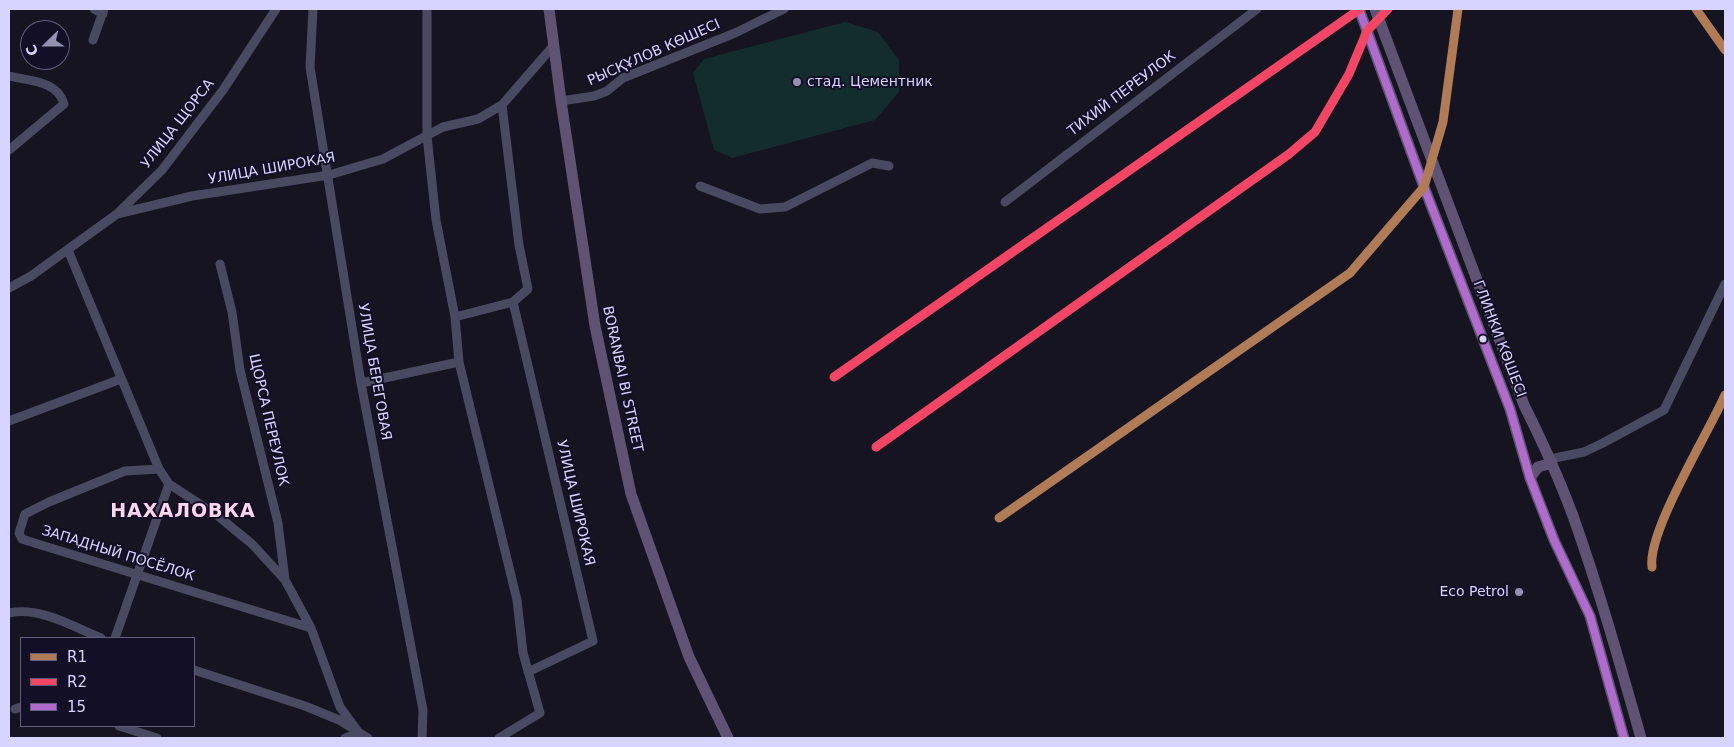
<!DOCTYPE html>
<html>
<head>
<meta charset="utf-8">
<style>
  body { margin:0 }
  #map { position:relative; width:1734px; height:747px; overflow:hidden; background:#161421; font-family:"DejaVu Sans",sans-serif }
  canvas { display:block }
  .frame { position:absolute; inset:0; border:10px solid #d9d4ff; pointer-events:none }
  .legend { position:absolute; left:20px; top:637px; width:175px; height:90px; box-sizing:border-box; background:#130f26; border:1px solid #625e7d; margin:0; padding:6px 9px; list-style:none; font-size:15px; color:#d9d4ff }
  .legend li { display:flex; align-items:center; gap:10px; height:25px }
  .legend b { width:25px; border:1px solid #625e7d }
  .north { position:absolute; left:20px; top:20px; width:50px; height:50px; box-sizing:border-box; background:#130f26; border:1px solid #625e7d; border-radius:50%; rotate:248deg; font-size:14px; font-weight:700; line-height:20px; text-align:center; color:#d9d4ff }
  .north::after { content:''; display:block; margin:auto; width:18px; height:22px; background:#9591b1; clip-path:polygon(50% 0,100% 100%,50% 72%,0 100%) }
</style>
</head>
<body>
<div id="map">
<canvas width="1734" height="747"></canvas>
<div class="frame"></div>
<ul class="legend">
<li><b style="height:6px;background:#b07c57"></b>R1</li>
<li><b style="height:6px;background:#f34667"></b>R2</li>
<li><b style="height:6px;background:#b06ccc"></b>15</li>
</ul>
<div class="north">С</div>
</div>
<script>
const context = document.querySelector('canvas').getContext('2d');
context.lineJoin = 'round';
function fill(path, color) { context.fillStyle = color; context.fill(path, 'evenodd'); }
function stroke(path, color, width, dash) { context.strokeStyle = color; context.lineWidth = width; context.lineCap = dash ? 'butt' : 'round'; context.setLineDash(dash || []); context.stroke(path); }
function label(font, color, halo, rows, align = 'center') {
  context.font = font + ' "DejaVu Sans",sans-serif'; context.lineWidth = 4; context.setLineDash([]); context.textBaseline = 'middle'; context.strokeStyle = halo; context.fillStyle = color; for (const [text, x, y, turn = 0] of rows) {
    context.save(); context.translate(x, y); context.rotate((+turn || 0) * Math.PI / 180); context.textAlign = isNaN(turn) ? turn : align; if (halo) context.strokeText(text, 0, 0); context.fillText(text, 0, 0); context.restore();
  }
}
fill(new Path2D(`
  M845,22l33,10 21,28v32l-24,28 -143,38 -18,-8 -21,-77 11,-14z`), '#132c2d');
stroke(new Path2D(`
  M94,9l9,5
  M313,9l-3,58 51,316 62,327 -1,28
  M427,9v127l9,84 19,97 4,45 58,238 6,53 17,60 -41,25
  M93,40l11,-31
  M9,76c20,5 48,4 55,28l-55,46
  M561,101l33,-5 13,-5 16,-13 112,-45 49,-24
  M700,186l60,23 25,-2 87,-44 17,3
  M1005,202l252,-193
  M117,214l75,-18 137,-21 54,-16 60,-32 35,-8 24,-14 52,-60
  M68,250l91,219 10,15 -54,154
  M220,264l12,48 8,58 38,153 7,57
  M9,288l22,-12 86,-62 45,-44 61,-80 53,-81
  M513,302l80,339 -65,31
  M455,317l58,-15 15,-13 -9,-44 -17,-140
  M361,383l98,-21
  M9,421l112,-42
  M1550,459l34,-7 19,-9 61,-33 61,-126
  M159,469l-34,2 -76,31 -24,12 -6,19 3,6 6,2 283,87
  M169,484l49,32 34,28 33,36 26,48 29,79 19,26
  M9,613c30,-7 65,14 92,25
  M194,670l111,36 34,14 29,18
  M15,709l6,-2
  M119,726l38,12
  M345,738l14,-5`), '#4a4962', 9);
stroke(new Path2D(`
  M549,9l12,92 34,225 36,168 58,163 39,81
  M1359,9l65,178 86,222 20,69 24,62 36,76 34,122
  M1375,9l149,396c18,36 35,73 49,111 26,73 47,148 68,222
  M1530,478l8,-11 14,-4`), '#5e5373', 11);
stroke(new Path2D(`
  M1359,9l65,178 86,222 20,69 24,62 36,76 34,122`), '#b06ccc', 8);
stroke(new Path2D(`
  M1696,9l29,41
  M999,518l351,-245 74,-86 19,-65 15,-113
  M1652,567c-5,-35 57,-135 73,-172`), '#b07c57', 9);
stroke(new Path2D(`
  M834,377l526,-368
  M876,447l413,-293 26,-22 34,-58 18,-43 21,-22`), '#f34667', 9);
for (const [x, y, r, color] of [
  [797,82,5,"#9591b1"],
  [1483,339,4.5,"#d9d4ff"],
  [1519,592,5,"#9591b1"]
]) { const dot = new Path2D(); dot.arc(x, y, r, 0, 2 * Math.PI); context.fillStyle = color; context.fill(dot); stroke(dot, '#130f26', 2); }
label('14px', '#d9d4ff', '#130f26', [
  ["РЫСҚҰЛОВ КӨШЕСІ",654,53,-24],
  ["ТИХИЙ ПЕРЕУЛОК",1122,94,-37],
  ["УЛИЦА ЩОРСА",178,124,-52],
  ["УЛИЦА ШИРОКАЯ",272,169,-10],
  ["ГЛИНКИ КӨШЕСІ",1499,339,69],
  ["УЛИЦА БЕРЕГОВАЯ",374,372,80],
  ["BORANBAI BI STREET",622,379,78],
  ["ЩОРСА ПЕРЕУЛОК",268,420,77],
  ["УЛИЦА ШИРОКАЯ",575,503,77],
  ["ЗАПАДНЫЙ ПОСЁЛОК",118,554,17]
]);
label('14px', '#d9d4ff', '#130f26', [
  ["стад. Цементник",807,82],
  ["Eco Petrol",1509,592,"right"]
], 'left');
context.letterSpacing = '1px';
label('bold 19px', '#ffd6f0', '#130f26', [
  ["НАХАЛОВКА",183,512]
]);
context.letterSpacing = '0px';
</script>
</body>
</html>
